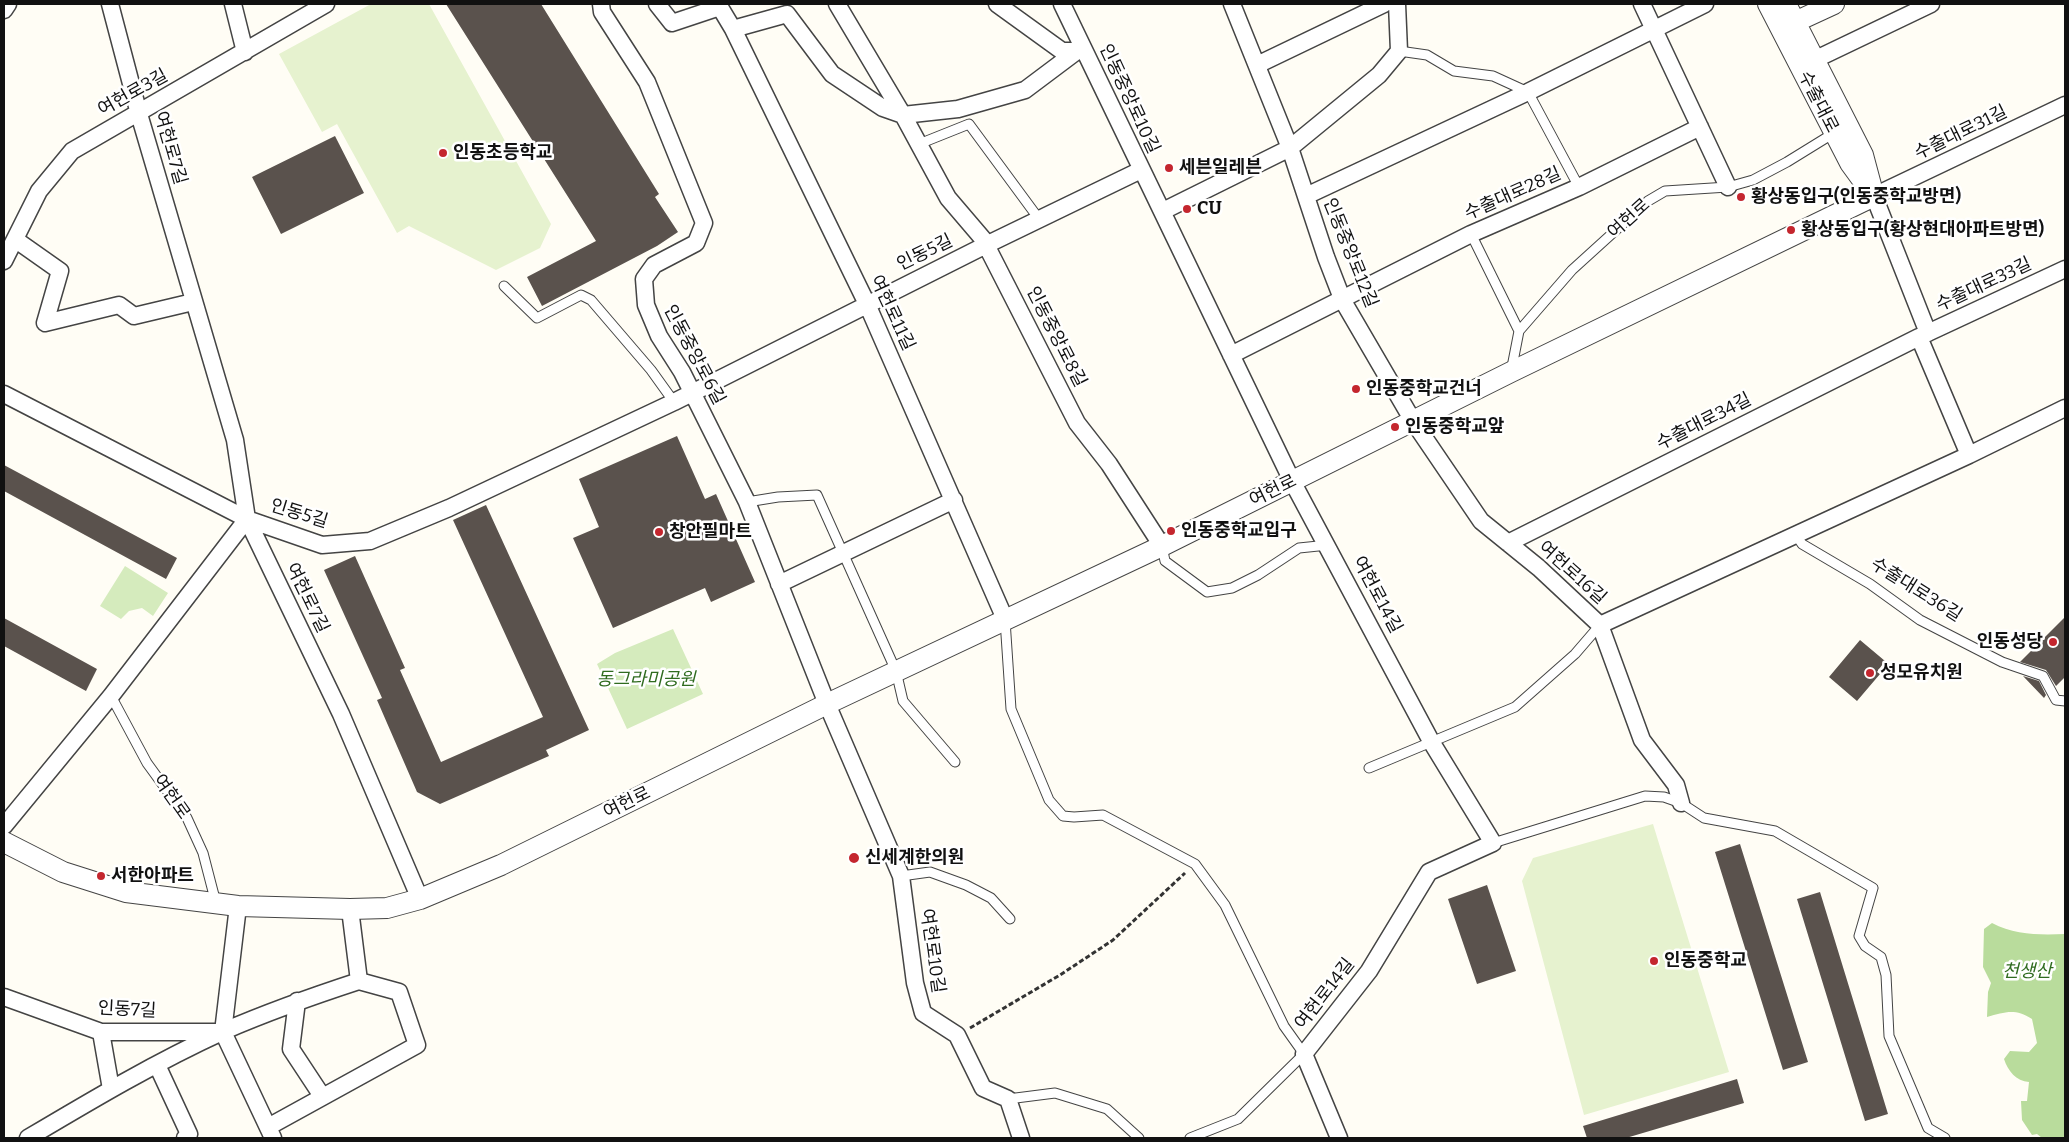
<!DOCTYPE html>
<html>
<head>
<meta charset="utf-8">
<style>
  body { margin:0 }
  #map { position:relative; width:2069px; height:1142px; overflow:hidden; background:#fffdf5; font-family:Bitter,serif }
  canvas { display:block }
  .frame { position:absolute; inset:0; border:5px solid #111; pointer-events:none }
</style>
</head>
<body>
<div id="map">
<canvas width="2069" height="1142"></canvas>
<div class="frame"></div>
</div>
<script>
const context = document.querySelector('canvas').getContext('2d');
context.lineJoin = 'round';
function fill(path, color) { context.fillStyle = color; context.fill(path, 'evenodd'); }
function stroke(path, color, width, dash) { context.strokeStyle = color; context.lineWidth = width; context.lineCap = dash ? 'butt' : 'round'; context.setLineDash(dash || []); context.stroke(path); }
function label(font, color, halo, rows, align = 'center') {
  context.font = font + ' Bitter,"Noto Sans KR",serif'; context.lineWidth = 5; context.setLineDash([]); context.textBaseline = 'middle'; context.strokeStyle = halo; context.fillStyle = color; for (const [text, x, y, turn = 0] of rows) {
    context.save(); context.translate(x, y); context.rotate((+turn || 0) * Math.PI / 180); context.textAlign = isNaN(turn) ? turn : align; if (halo) context.strokeText(text, 0, 0); context.fillText(text, 0, 0); context.restore();
  }
}
fill(new Path2D(`
  M125,566l43,27 -15,23 -11,-8 -13,3 -8,8 -21,-13z
  M673,629l30,65 -76,35 -30,-65 18,-11z`), '#d5ebbd');
fill(new Path2D(`
  M1992,923c23,12 47,12 73,11v204h-23l-5,-4 -5,1 -10,-15 -1,-19h6l2,-19c-13,-1 -21,-11 -25,-23l6,-8 19,1 8,-9 -5,-24c-17,-11 -27,-7 -45,-2l1,-25 3,-9 -8,-16 1,-38z`), '#b9dc9c');
fill(new Path2D(`
  M371,4h58l122,220 -11,24 -44,22 -87,-44 -12,7 -60,-109 -15,8 -43,-78z
  M1653,824l76,248 -145,43 -62,-234 11,-23z`), '#e6f2cf');
fill(new Path2D(`
  M446,4h95l118,190 -4,3 23,35 -21,14 -115,60 -15,-29 69,-36z
  M335,136l29,57 -83,41 -29,-57z
  M677,436l28,63 11,-5 39,88 -44,20 -6,-14 -92,40 -40,-90 26,-11 -20,-48z
  M4,465l173,93 -11,21 -162,-88z
  M486,505l103,225 -43,20 3,6 -109,48 -23,-12 -40,-92 5,-2 -58,-128 31,-14 50,112 -5,2 41,92 102,-45 -90,-197z
  M2065,617v60l-9,9 -10,-16 -26,-8z
  M4,618l93,51 -11,22 -82,-45z
  M1860,640l25,21 -8,11 3,2 -23,27 -28,-24z
  M2023,676l16,5 7,14 -2,3z
  M1740,844l68,218 -25,8 -68,-218z
  M1487,885l29,86 -39,13 -29,-85z
  M1820,892l68,222 -23,7 -68,-222z
  M1737,1079l7,24 -118,35h-39l-4,-12z`), '#5a524d');
const service = new Path2D(`
  M1399,51l28,4 27,16 39,5 35,16 51,95
  M919,144l50,-20 70,95
  M1471,234l48,97
  M504,286l33,32 44,-23 10,5 60,70 23,32
  M1511,372l8,-41 53,-61 76,-69 17,-10 63,-4 25,-7 34,-18 47,-29
  M747,502l31,-5 39,-2 79,176 7,30 52,61
  M1796,535l6,9 68,40 50,36 82,42 41,14 13,24 9,1
  M1162,546l3,15 42,31 25,-4 26,-13 41,-27 29,-3
  M1005,620l6,89 38,91 14,16 11,1 29,-2 92,49 30,41 59,121 20,28 -66,65 -48,19
  M111,696l36,67 40,55 16,35 13,50
  M1369,768l146,-61 60,-53 25,-29
  M1493,843l152,-47 19,1 17,6 23,15 71,13 98,57 -14,48 6,10 16,11 5,18 3,61 39,92 17,10
  M901,876l29,-4 36,13 25,13 19,21
  M1008,1099l47,-6 52,16 32,29`);
const minor = new Path2D(`
  M110,4l29,110 96,326 12,79 94,195 79,185
  M233,4l12,48
  M601,4l1,8 45,70 57,141 -8,20 -42,22 -10,14 2,26 13,31 23,36 65,130 80,202 74,172 14,107 8,30 34,22 26,53 25,11 13,39
  M657,4l15,19 48,-16
  M718,4l15,25 134,275 138,315
  M837,4l66,111 45,83 35,41 94,184 32,41 53,82
  M997,4l65,47h18
  M1062,4l230,477 140,262 61,100 -64,29 -60,99 -65,83 35,84
  M1232,4l58,144 36,109 17,44 70,120 68,100 58,47 61,57 42,115 34,45 5,18
  M1642,4l86,183
  M4,10l4,-6
  M733,29l54,-15 45,60 51,34 20,7 55,-6 67,-19 52,-39
  M1814,60l117,-56
  M1257,65l127,-61
  M1306,196l222,-104 177,-88
  M1163,211l127,-63 89,-73 20,-24 -2,-47
  M16,240l44,31 -15,52 74,-18 15,11 59,-14
  M4,261l35,-70 33,-40 254,-147
  M1928,333l-54,-137 191,-91
  M1919,337l50,118
  M1231,355l240,-121 108,-47 121,-60
  M4,394l243,125 75,26 48,-4 79,-33 225,-106 312,-157 155,-75
  M1508,543l411,-206 146,-68
  M779,584l175,-84
  M1600,625l369,-170 96,-47
  M4,826l107,-130 136,-177
  M238,906l-15,126 50,106
  M4,997l97,35h117
  M297,1001l-6,48 31,47
  M101,1032l10,57
  M157,1065l32,69 -4,4
  M268,1127l149,-82 -18,-53 -40,-11
  M28,1138c64,-38 128,-76 196,-107 44,-19 89,-35 135,-50l-9,-72`);
const tertiary = new Path2D(`
  M1768,4l82,159 24,33
  M1786,4l77,151 8,30
  M1795,22l39,-18
  M4,842l59,30 63,20 112,14 112,3 37,-1 33,-9 81,-34 326,-161 335,-158 349,-174 363,-176`);
stroke(service, '#444', 11);
stroke(minor, '#444', 19);
stroke(tertiary, '#444', 22);
stroke(new Path2D(`
  M970,1028l90,-53 53,-35 72,-67`), '#333', 3, [5, 2.5]);
stroke(service, '#fff', 9);
stroke(minor, '#fff', 16);
stroke(tertiary, '#fff', 20);
for (const [x, y, r, color] of [
  [443,153,5,"#c4262e"],
  [1169,168,5,"#c4262e"],
  [1741,197,5,"#c4262e"],
  [1187,209,5,"#c4262e"],
  [1791,230,5,"#c4262e"],
  [1356,389,5,"#c4262e"],
  [1395,427,5,"#c4262e"],
  [1171,531,5,"#c4262e"],
  [659,532,5,"#c4262e"],
  [2053,642,5,"#c4262e"],
  [1870,673,5,"#c4262e"],
  [854,858,6,"#c4262e"],
  [101,876,5,"#c4262e"],
  [1654,961,5,"#c4262e"]
]) { const dot = new Path2D(); dot.arc(x, y, r, 0, 2 * Math.PI); context.fillStyle = color; context.fill(dot); stroke(dot, '#fff', 2); }
label('18px', '#111', '#fff', [
  ["여헌로3길",133,93,-29],
  ["인동중앙로10길",1129,99,65],
  ["수출대로",1818,102,63],
  ["수출대로31길",1961,133,-26],
  ["여헌로7길",170,148,74],
  ["수출대로28길",1513,194,-24],
  ["여헌로",1629,219,-42],
  ["인동5길",925,253,-26],
  ["인동중앙로12길",1350,253,68],
  ["수출대로33길",1984,285,-25],
  ["여헌로11길",892,313,65],
  ["인동중앙로8길",1056,337,63],
  ["인동중앙로6길",694,355,62],
  ["수출대로34길",1704,422,-27],
  ["여헌로",1273,491,-26],
  ["인동5길",299,514,17],
  ["여헌로16길",1572,573,42],
  ["수출대로36길",1916,590,32],
  ["여헌로14길",1377,595,62],
  ["여헌로7길",307,598,64],
  ["여헌로",171,797,55],
  ["여헌로",627,803,-26],
  ["여헌로10길",932,951,82],
  ["여헌로14길",1325,994,-52],
  ["인동7길",127,1010,3]
]);
label('bold 18px', '#111', '#fff', [
  ["인동초등학교",453,153],
  ["세븐일레븐",1179,168],
  ["황상동입구(인동중학교방면)",1751,197],
  ["CU",1197,209],
  ["황상동입구(황상현대아파트방면)",1801,230],
  ["인동중학교건너",1366,389],
  ["인동중학교앞",1405,427],
  ["인동중학교입구",1181,531],
  ["창안필마트",669,532],
  ["인동성당",2043,642,"right"],
  ["성모유치원",1880,673],
  ["신세계한의원",865,858],
  ["서한아파트",111,876],
  ["인동중학교",1664,961]
], 'left');
label('italic 18px', '#2f6b1f', '#fff', [
  ["동그라미공원",646,680],
  ["천생산",2027,972]
]);
</script>
</body>
</html>
